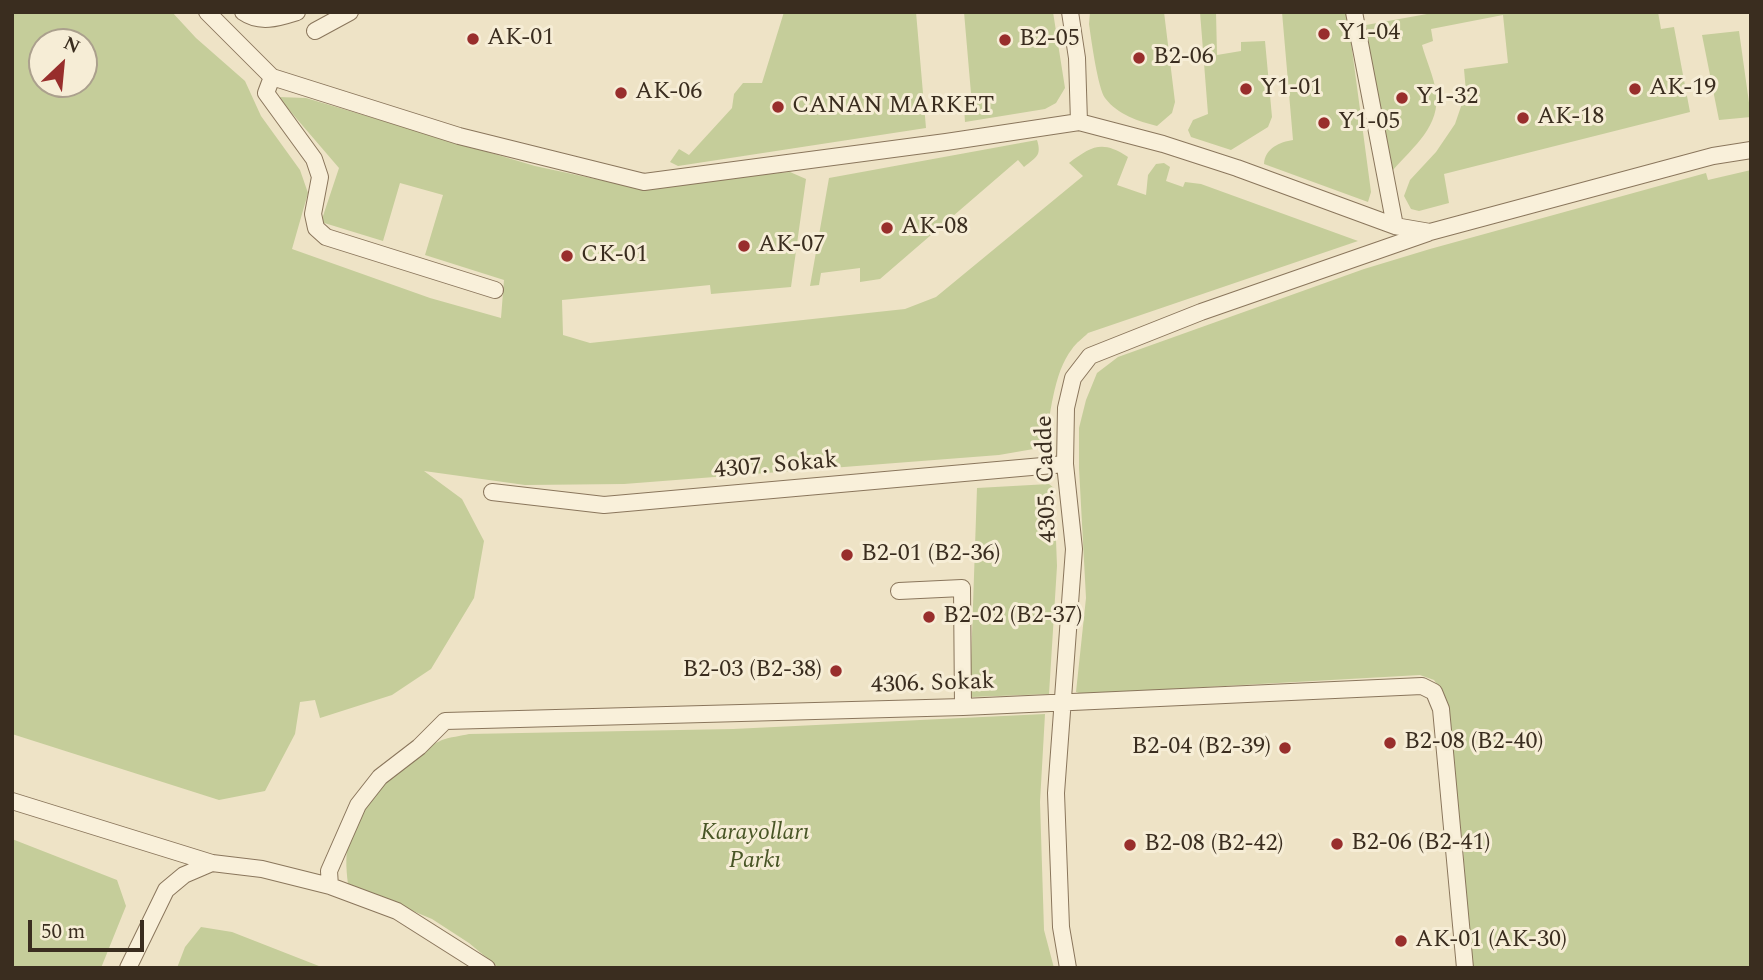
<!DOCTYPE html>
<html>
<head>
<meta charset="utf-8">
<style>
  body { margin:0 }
  #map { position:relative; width:1763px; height:980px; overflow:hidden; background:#eee3c6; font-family:Spectral,serif }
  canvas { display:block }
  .frame { position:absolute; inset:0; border:14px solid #3a2d1f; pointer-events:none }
  .north { position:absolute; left:28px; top:28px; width:70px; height:70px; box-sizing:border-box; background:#f6edd6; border:2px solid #aba08d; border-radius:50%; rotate:26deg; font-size:19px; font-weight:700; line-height:28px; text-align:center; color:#3a2d1f }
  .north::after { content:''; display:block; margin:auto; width:24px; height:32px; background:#982e2c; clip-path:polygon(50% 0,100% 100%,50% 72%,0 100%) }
  .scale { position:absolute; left:28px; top:920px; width:116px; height:32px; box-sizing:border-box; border:4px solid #3a2d1f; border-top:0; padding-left:9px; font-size:21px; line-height:24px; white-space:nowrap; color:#3a2d1f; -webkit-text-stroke:5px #f6edd6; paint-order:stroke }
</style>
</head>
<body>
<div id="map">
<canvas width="1763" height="980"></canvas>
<div class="frame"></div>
<div class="north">N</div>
<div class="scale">50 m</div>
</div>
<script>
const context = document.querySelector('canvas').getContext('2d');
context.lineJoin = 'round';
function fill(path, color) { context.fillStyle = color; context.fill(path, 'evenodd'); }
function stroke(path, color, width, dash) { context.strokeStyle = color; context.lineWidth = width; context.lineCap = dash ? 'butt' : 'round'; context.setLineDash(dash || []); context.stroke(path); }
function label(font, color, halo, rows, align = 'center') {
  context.font = font + ' Spectral,serif'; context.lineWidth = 6; context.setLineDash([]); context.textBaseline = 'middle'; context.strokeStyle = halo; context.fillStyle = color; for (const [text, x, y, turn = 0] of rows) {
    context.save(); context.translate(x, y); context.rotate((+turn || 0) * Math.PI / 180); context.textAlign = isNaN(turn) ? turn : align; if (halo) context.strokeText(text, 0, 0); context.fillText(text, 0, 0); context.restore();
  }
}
fill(new Path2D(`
  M12,12h160l24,26 49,43 16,35 39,54 8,23 -16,56 138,49 71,20 3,-38 -79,-25 18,-60 -43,-12 -17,58 -62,-19 18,-54 -61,-71 28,1 229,68 93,20 162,-14 16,7 -15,108 -80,7 -1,-9 -148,15 1,35 27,8 315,-34 31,-12 147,-121 -14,-13c23,-17 33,-23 59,-6l-11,28 29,10 2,-20 8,-11 8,-1 6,4 -4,14 17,6 2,-5 16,2 157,57 -270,92c-5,5 -12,10 -16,16 -19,24 -22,69 -27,98l-46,8 -375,29 -99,1 -101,-14 38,28 22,42 -10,57 -43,71 -39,26 -72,23 -5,-18 -15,2 -5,32 -30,57 -46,9 -207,-66zM42,42h42v42h-42z
  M784,12h132l10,116 -248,38 -8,-4 9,-13 10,6 43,-47 2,-14 9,-11h19z
  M964,12h89l12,76 -9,15 -11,6 -80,13 -1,-15 8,-2z
  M1090,12h74l11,90 -3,11 -15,13c-19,-5 -39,-11 -52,-28 -7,-9 -14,-60 -16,-74z
  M1200,12h16l1,43 24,-4v-9l24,-1 7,76 -4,10 -37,23 -40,-13 -3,-7 5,-10 15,-6z
  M1282,12h65l24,180 -3,10 -104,-38c1,-16 16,-22 29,-24z
  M1438,12h220l3,17 13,-2 16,85 -246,62 5,29 -30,8 -8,-2 -7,-13 6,-16 26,-28 19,-28 11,-32 -2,-23 44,-6 -5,-48 -72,14 2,12 -11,4c4,15 12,32 14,47 5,34 -23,55 -43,78l-7,-4 -20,-141z
  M1739,31l12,86 -32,3 -17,-85z
  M1037,140c5,16 -1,17 -13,27l-6,-7 -138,119 -20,3v-14l-39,5 -2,12 -9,1 19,-108z
  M1751,170v798h-280l-8,-121 -18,-150 -11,-17 -14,-5 -338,19 -6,-2 10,-94 -7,-130v-40l7,-28 11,-27 21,-16 246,-88 66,-20 276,-76 2,7z
  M1049,484l5,4 3,78 -8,128 -77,3 -2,-4 7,-205z
  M1045,714l-5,88 4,128 10,38h-555l-30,-25 -37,-24 -84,-35c-2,-16 -3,-32 2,-48 11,-37 57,-81 92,-96 8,-3 19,-4 27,-6l264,-5z
  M12,839l105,41 9,26 -25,62h-89z
  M201,927l31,5 92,36h-147l8,-21z`), '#c5cd9a');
const minor = new Path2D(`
  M207,12l65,65 187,59 185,46 302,-40 133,-20 84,22 74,24 158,58 35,6 283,-76 38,-6
  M243,12c17,12 35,6 54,0
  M1070,12l7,46 2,64
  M1354,12l41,214
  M315,31l35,-19
  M272,77l-6,16 48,66 6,18 -7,37 3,14 10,9 169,53
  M492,492l112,13 461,-41
  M899,591l63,-3 1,119
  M12,801l200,62 50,6 68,17 67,25 90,57
  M330,886l-1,-15 29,-66 22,-28 39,-30 26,-26 518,-14 459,-21 12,6 7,17 24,259
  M128,968l38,-78 18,-15 28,-12
  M1068,968l-7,-41 -5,-134 18,-244 -9,-85 1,-56 7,-30 17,-22 111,-44 227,-79`);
stroke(minor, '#8a765c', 18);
stroke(minor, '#f9f0da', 16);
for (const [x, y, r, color] of [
  [1324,34,7,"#982e2c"],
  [473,39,7,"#982e2c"],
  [1005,40,7,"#982e2c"],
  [1139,58,7,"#982e2c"],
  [1246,89,7,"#982e2c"],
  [1635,89,7,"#982e2c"],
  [621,93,7,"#982e2c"],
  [1402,98,7,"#982e2c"],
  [778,107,7,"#982e2c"],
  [1523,118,7,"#982e2c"],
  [1324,123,7,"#982e2c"],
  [887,228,7,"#982e2c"],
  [744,246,7,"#982e2c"],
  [567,256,7,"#982e2c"],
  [847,555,7,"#982e2c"],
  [929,617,7,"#982e2c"],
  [836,671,7,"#982e2c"],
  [1390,743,7,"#982e2c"],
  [1285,748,7,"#982e2c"],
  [1337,844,7,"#982e2c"],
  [1130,845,7,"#982e2c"],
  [1401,941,7,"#982e2c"]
]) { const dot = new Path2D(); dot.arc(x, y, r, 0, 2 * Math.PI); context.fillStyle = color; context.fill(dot); stroke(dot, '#f6edd6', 2.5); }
label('24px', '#3a2d1f', '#f6edd6', [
  ["Y1-04",1338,34],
  ["AK-01",487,39],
  ["B2-05",1019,40],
  ["B2-06",1153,58],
  ["Y1-01",1260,89],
  ["AK-19",1649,89],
  ["AK-06",635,93],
  ["Y1-32",1416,98],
  ["CANAN MARKET",792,107],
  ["AK-18",1537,118],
  ["Y1-05",1338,123],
  ["AK-08",901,228],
  ["AK-07",758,246],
  ["CK-01",581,256],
  ["B2-01 (B2-36)",861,555],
  ["B2-02 (B2-37)",943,617],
  ["B2-03 (B2-38)",822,671,"right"],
  ["B2-08 (B2-40)",1404,743],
  ["B2-04 (B2-39)",1271,748,"right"],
  ["B2-06 (B2-41)",1351,844],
  ["B2-08 (B2-42)",1144,845],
  ["AK-01 (AK-30)",1415,941]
], 'left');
label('24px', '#3a2d1f', '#f6edd6', [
  ["4307. Sokak",776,467,-5],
  ["4305. Cadde",1048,479,-92],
  ["4306. Sokak",933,685,-2]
]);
label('italic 24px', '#495626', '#f6edd6', [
  ["Karayolları",755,834],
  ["Parkı",755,862]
]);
</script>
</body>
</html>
